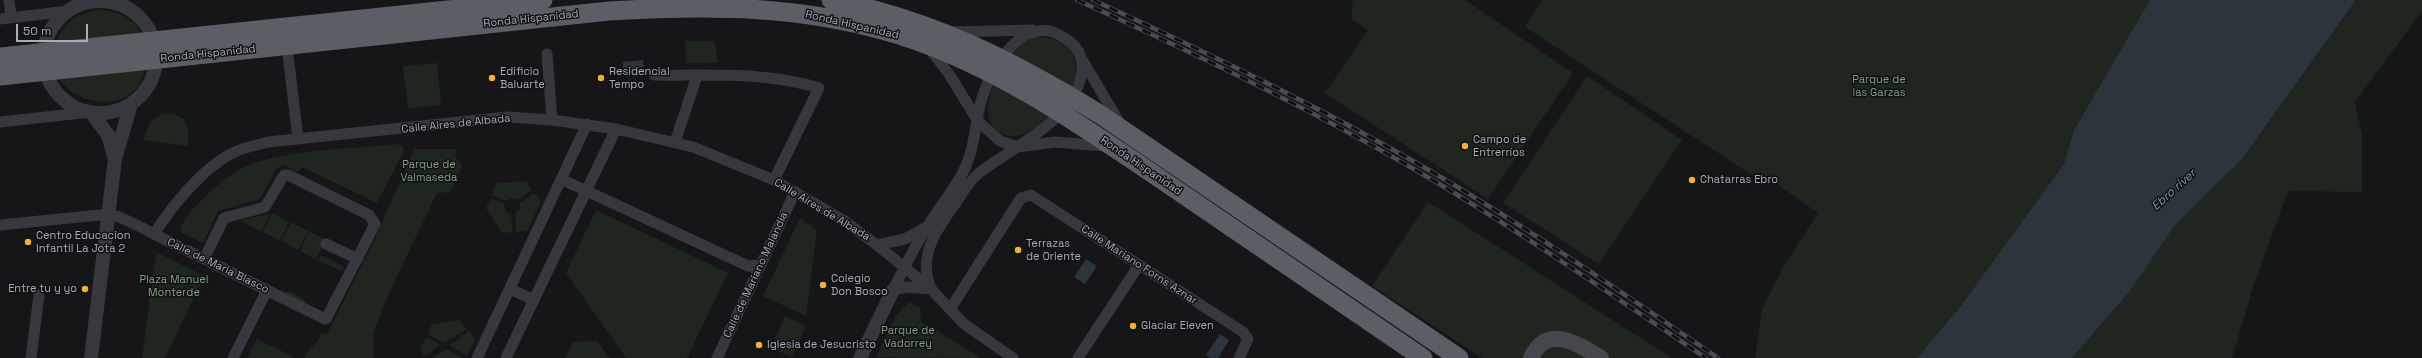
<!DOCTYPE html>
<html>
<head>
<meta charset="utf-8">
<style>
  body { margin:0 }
  #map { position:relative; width:2422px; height:358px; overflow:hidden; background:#161618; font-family:"Space Grotesk",sans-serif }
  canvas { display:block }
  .scale { position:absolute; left:16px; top:24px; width:72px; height:18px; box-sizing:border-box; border:2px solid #a8adb8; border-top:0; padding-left:5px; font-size:12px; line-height:14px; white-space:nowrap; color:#a8adb8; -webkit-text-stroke:3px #111113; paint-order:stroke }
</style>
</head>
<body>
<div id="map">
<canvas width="2422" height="358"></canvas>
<div class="scale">50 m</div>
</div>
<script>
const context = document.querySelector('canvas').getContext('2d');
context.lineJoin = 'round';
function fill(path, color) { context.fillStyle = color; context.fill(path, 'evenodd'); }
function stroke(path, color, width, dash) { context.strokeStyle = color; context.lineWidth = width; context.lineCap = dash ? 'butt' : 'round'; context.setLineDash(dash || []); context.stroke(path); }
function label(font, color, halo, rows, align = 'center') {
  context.font = font + ' "Space Grotesk",sans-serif'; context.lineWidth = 3; context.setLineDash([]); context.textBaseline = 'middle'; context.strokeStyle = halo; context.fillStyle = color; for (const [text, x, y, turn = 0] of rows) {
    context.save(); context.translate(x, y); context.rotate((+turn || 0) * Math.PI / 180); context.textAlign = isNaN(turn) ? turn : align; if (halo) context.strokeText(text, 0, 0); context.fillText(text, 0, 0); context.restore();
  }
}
fill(new Path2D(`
  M1353,0h112l108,73 -85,126 -163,-106 43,-63 -17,-11z
  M1542,0h608l-76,130 -10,34 -104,143 -43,51h-162l7,-49 23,-45 33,-51 -58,-41 -5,5 -230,-150z
  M2356,0h66v11l-67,91 7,33v57l-74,-1 -34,93 -22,74h-160l56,-66 47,-67 67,-66z
  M98,10c17,0 36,7 42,24l-85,11c8,-21 21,-32 43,-35z
  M1036,37c34,0 48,21 35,52l-59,-34 13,-14z
  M685,41h30l3,22h-32z
  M437,63l4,42 -33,3 -5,-42z
  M145,69c-9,43 -64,41 -86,10z
  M1587,76l95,64 -83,124 -96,-61z
  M994,84l56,31c-35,39 -78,21 -56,-31z
  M163,114h10l11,5 4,12v15l-44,-6c3,-13 6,-21 19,-26z
  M397,144l6,2 1,5 -27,52 -75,-36 -4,5 -14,-7 -8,4 -16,30 -42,12 -15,32 -22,-11c-1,-10 11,-22 17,-28 15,-16 33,-32 54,-40 43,-15 99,-15 145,-20z
  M414,149h42v8l6,9 -12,26 -13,1 -49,102 -15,38 1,25h-70c5,-10 13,-14 18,-25l5,1 48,-95z
  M526,181l6,9 -14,10 -6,-2 -6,3 -14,-6 5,-12z
  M534,193l7,9 -14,29 -11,1 -1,-18 5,-5v-6z
  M491,198l13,6 2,8 5,3 2,17 -11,1 -16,-25z
  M1428,202l244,156h-190l-110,-72z
  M596,210l132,63 -41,85h-61l-60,-85z
  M272,213l17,9 -9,19 -17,-9z
  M270,214l-9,18 -22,-12z
  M800,218l17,12 -11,86 -43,-20z
  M291,222l17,9 -10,19 -17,-9z
  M309,231l17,9 -10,19 -16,-8z
  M156,252l48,24 -39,82h-23z
  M321,255l23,12 -3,4 -23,-11z
  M289,291l15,8 2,7 -23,-12z
  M909,302l11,6 1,13 60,37 -105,-1 20,-42z
  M785,316l21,10 -14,31 -21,-9z
  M459,320l8,9 -23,14 -17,-9 5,-10z
  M469,331l6,8 -8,17 -17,-11z
  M426,337l14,8 -16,11 -4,-7z
  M257,339l39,19h-49z
  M597,341l13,17h-45l8,-16z
  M447,349l15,9h-31z`), '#1e261f');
fill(new Path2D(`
  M2150,0h206l-114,159 -67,66 -46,67 -57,66h-155l43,-51 104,-143 10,-34z
  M643,60l1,7 -21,2v-7z
  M1086,259l11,7 -12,18 -11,-7z
  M1220,334l9,6 -11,18h-7l-5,-3z`), '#2c353c');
stroke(new Path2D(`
  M9,0l2,17
  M79,0v5
  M0,19l69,-8
  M948,32l85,-2
  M287,46l11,93
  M929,48l20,26 29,47 22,20 18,6 37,-5 50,4
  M547,54l5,66
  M1083,61l36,61
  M654,75c55,1 111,-4 165,13l-45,92
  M0,122l91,-10
  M675,142l22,-66
  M563,180l185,86 13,-1
  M0,225l109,-11c16,4 30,12 45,20l171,85h1l49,-95 -6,-9 -81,-40h-4l-19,32 -41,11 -20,41
  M154,234c18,-28 50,-68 81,-82 10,-5 22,-7 33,-10l239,-25 45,3 64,9 77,18 81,33 69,40 34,25 54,44 33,35 49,34
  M326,244l32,15
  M877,245l28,-6 19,-11
  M510,289l24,11
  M893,290c11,-22 22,-45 36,-66 11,-18 25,-34 34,-52 11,-21 12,-45 17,-67 9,-35 44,-97 86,-66 11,7 17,16 16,30 -4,51 -68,76 -103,104 -10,8 -17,21 -24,31 -18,25 -38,52 -24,84
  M893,290l15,-3 23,2
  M950,309l71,-111 10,-3 212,137 5,7 -9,19
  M31,358l8,-63
  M233,358l34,-68
  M477,358l110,-234
  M506,358l110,-229
  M717,358l78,-166
  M1078,358l61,-93`), '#37383d', 11);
stroke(new Path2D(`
  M44 57a56 56 0 1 1 112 0a56 56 0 1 1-112 0Z
  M91,112l17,23 7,24
  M91,358l24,-199 16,-55
  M860,358l33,-68`), '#37383d', 14);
stroke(new Path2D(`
  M1531,358c16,-35 48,-14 70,0`), '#45474d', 16);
stroke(new Path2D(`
  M831,0c100,19 184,62 270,115l358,243
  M0,57l543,-57
  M0,76l609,-65c101,-6 193,-6 290,24 95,30 178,87 260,143 88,59 176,121 264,180`), '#5b5e65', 19);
const rail = new Path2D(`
  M1077,0c121,55 240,112 354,179 94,56 184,118 275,179
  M1093,0c115,53 229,108 339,172 98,57 192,122 286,186`);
stroke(rail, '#4a4c52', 4.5);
stroke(rail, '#111113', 3, [9]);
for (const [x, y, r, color] of [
  [492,78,4,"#f2b134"],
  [601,78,4,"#f2b134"],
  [1465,146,4,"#f2b134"],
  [1692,180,4,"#f2b134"],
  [28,242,4,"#f2b134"],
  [1018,250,4,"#f2b134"],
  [823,285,4,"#f2b134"],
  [85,289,4,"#f2b134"],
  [1133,326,4,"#f2b134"],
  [759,345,4,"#f2b134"]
]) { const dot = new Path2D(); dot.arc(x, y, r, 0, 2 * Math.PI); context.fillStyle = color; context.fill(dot); stroke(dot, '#111113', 1.5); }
label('11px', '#a8adb8', '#111113', [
  ["Ronda Hispanidad",531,19,-6],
  ["Ronda Hispanidad",852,25,13],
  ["Ronda Hispanidad",208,54,-6],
  ["Calle Aires de Albada",456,124,-6],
  ["Ronda Hispanidad",1141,166,34],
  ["Calle Aires de Albada",822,210,31],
  ["Calle Mariano Forns Aznar",1139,265,33],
  ["Calle de María Blasco",218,266,26],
  ["Calle de Mariano Malandía",756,275,-65]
]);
label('11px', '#a8adb8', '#111113', [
  ["Edificio",500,72],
  ["Baluarte",500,85],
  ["Residencial",609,72],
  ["Tempo",609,85],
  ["Campo de",1473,140],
  ["Entrerríos",1473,153],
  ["Chatarras Ebro",1700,180],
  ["Centro Educacion",36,236],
  ["Infantil La Jota 2",36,249],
  ["Terrazas",1026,244],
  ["de Oriente",1026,257],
  ["Colegio",831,279],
  ["Don Bosco",831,292],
  ["Entre tu y yo",77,289,"right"],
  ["Glaciar Eleven",1141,326],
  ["Iglesia de Jesucristo",767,345]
], 'left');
label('11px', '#7fa381', '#111113', [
  ["Parque de",1879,80],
  ["las Garzas",1879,93],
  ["Parque de",429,165],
  ["Valmaseda",429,178],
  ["Plaza Manuel",174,280],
  ["Monterde",174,293],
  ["Parque de",908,331],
  ["Vadorrey",908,344]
]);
label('italic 12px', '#7f9bb3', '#111113', [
  ["Ebro river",2174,190,-42]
]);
</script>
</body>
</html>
